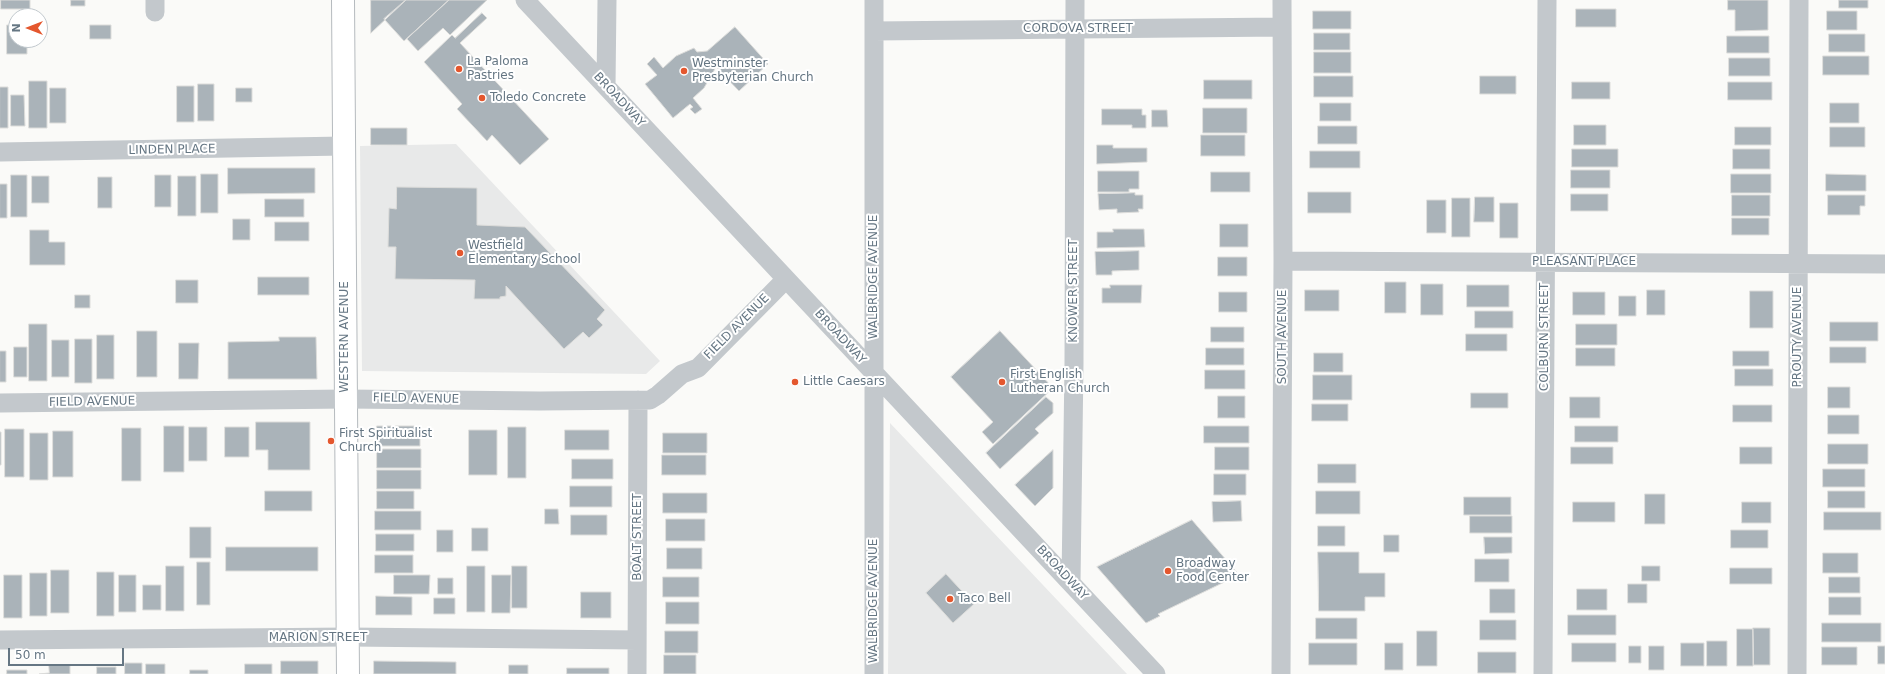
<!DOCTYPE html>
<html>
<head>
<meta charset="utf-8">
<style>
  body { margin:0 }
  #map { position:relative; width:1885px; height:674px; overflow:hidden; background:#fafaf8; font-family:"DejaVu Sans",sans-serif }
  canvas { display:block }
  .north { position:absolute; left:8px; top:8px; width:40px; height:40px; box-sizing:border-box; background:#fff; border:1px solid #c1c8cd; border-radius:50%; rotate:270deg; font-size:11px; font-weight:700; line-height:16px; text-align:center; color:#657683 }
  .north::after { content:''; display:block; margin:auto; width:14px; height:18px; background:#e4572e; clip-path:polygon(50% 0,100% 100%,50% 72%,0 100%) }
  .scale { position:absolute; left:8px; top:648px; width:116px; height:18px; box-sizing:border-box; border:2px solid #657683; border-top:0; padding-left:5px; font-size:12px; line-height:14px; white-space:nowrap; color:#657683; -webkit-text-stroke:3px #fff; paint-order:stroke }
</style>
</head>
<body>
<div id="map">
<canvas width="1885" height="674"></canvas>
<div class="north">N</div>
<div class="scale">50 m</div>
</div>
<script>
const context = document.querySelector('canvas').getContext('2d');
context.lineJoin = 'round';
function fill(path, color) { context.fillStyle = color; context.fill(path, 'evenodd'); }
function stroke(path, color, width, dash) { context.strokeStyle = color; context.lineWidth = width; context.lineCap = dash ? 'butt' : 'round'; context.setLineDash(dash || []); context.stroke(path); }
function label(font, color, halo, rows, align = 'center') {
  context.font = font + ' "DejaVu Sans",sans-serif'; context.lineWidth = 4; context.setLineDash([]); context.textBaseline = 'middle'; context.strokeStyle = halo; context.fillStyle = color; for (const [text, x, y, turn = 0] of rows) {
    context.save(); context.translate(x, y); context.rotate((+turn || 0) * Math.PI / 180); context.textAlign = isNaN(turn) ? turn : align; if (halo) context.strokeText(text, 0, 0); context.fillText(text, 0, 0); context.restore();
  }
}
fill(new Path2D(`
  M456,144l204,217 -14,13 -284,-3 -2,-225z
  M890,423l237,251h-239z`), '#e8e9e9');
const building = new Path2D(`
  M1,0h29v9h-29z
  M71,0h14v6h-14z
  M371,0h35l-35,33z
  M406,0h43l-45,41 -20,-22z
  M449,0h38l-37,35 -7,-7 -25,23 -11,-12z
  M1728,0h40v30l-33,1v-21h-7z
  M1839,0h29v8h-29z
  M1576,9h40v18h-40z
  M1313,11h38v18h-38z
  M1827,11h30v19h-30z
  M482,13l5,5 -27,25 89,96 -29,26 -28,-30 -5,6 -30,-32 5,-5 -38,-42 28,-27 3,3z
  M7,25h9v15h11v14h-20z
  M90,25h21v14h-21z
  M735,27l33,37 -29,27 -23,-24 -12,21 -11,10 9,11 -7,5 -5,-5 3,-2 -3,-3 -17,14 -28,-34 12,-9 -10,-11 7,-7 9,11 13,-12 18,-8 3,4 10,-1z
  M1314,33h36v17h-36z
  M1829,34h36v18h-36z
  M1727,36h42v17h-42z
  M1314,52h37v21h-37z
  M1823,56h46v19h-46z
  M1729,58h41v18h-41z
  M1314,76h39v21h-39z
  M1480,76h36v18h-36z
  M1204,80h48v19h-48z
  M29,81h18v47h-18z
  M1572,82h38v17h-38z
  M1728,82h44v18h-44z
  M198,84h16v37h-16z
  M177,86h17v36h-17z
  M0,87h8v41h-8z
  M50,88h16v35h-16z
  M236,88h16v14h-16z
  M11,95h13l1,31h-14z
  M1320,103h31v18h-31z
  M1830,103h29v20h-29z
  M1203,108h44v25h-44z
  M1102,109h40v6h4v13h-14v-3h-30z
  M1152,110h15l1,17h-16z
  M1574,125h32v20h-32z
  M1318,126h39v18h-39z
  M1735,127h36v18h-36z
  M1830,127h35v20h-35z
  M371,128h36v17h-36z
  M1201,135h44v21h-44z
  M1097,145h16v3h34v14l-50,2z
  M1572,149h46v18h-46z
  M1733,149h37v20h-37z
  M1310,151h50v17h-50z
  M228,168h87v25l-87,1z
  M1571,170h39v18h-39z
  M1098,171h41v18h-10v3h-31z
  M1211,172h39v20h-39z
  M201,174h17v39h-17z
  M1731,174h40v19h-40z
  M1826,174l40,1v16h-40z
  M11,175h16v42h-16z
  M155,175h16v32h-16z
  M32,176h17v27h-17z
  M178,176h18v40h-18z
  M98,177h14v31h-14z
  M0,184h7v34h-7z
  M397,187l80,1v37l48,2 80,83 -8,9 6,6 -14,13 -6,-6 -19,17 -58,-63v10l-6,1v2h-26l1,-19 -80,-1 1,-32h-8l1,-39 7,1z
  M1308,192h43v21h-43z
  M1135,193v2h8v14h-5l1,3 -22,1v-4l-18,1 -1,-16z
  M1571,194h37v17h-37z
  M1732,195h38v21h-38z
  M1828,195h37v11h-5v9h-32z
  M1475,197h19v25h-20z
  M1452,198h18v39h-18z
  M265,199h39v18h-39z
  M1427,200h19v33h-19z
  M1500,203h18v35h-18z
  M1732,218h37v17h-37z
  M233,219h17v21h-17z
  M275,222h34v19h-34z
  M1220,224h28v23h-28z
  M1113,229h31l1,18 -48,1v-16h16z
  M30,230h19v12h16v23h-35z
  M1139,251v19l-27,1v4h-16l-1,-23z
  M1218,257h29v19h-29z
  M258,277h51v18h-51z
  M176,280h22v23h-22z
  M1385,282h21v31h-21z
  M1421,284h22v31h-22z
  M1110,285h32l-1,18h-39v-15h8z
  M1467,285h42v22h-42z
  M1305,290h34v21h-34z
  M1647,290h18v25h-18z
  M1750,291h23v37h-23z
  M1219,292h28v20h-28z
  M1573,292h32v23h-32z
  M75,295h15v13h-15z
  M1619,296h17v20h-17z
  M1475,311h38v17h-38z
  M1830,322h48v19h-48z
  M29,324h18v57h-18z
  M1576,324h41v21h-41z
  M1211,327h33v15h-33z
  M137,331h20v46h-20z
  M1000,331l53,57 -60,56 -11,-12 11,-10 -42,-45z
  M1466,334h41v17h-41z
  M97,335h17v44h-17z
  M279,337h37l1,42h-89v-37l51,-1z
  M75,339h17v44h-17z
  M52,340h17v37h-17z
  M179,343h20l-1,36h-19z
  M14,347h13v30h-13z
  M1830,347h36v16h-36z
  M1206,348h38v17h-38z
  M1576,348h39v18h-39z
  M0,351h6v31h-6z
  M1733,351h36v15h-36z
  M1314,353h29v19h-29z
  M1735,369h38v17h-38z
  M1205,370h40v19h-40z
  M1313,375h39v25h-39z
  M1828,387h22v21h-22z
  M1471,393h37v15h-37z
  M1218,396h27v22h-27z
  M1046,397l7,6v10l-18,16 4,4 -39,36 -14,-16z
  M1570,397h30v21h-30z
  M1312,404h36v17h-36z
  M1733,405h39v17h-39z
  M1828,415h31v19h-31z
  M256,422h54v48h-42v-20h-12z
  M164,426h20v46h-20z
  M377,426h43v20h-43z
  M1204,426h45v17h-45z
  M1575,426h43v16h-43z
  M189,427h18v34h-18z
  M225,427h24v30h-24z
  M508,427h18v51h-18z
  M122,428h19v53h-19z
  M5,429h19v48h-19z
  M469,430h28v45h-28z
  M565,430h44v20h-44z
  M53,431h20v46h-20z
  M0,432h1v33h-1z
  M30,433h18v47h-18z
  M663,433h44v20h-44z
  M1828,444h40v20h-40z
  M1215,447h34v23h-34z
  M1571,447h42v17h-42z
  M1740,447h32v17h-32z
  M377,449h44v19h-44z
  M1053,450v38l-18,18 -20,-21z
  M662,455h44v20h-44z
  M572,459h41v20h-41z
  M1318,464h38v19h-38z
  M1823,469h42v18h-42z
  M377,470h44v19h-44z
  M1214,474h32v21h-32z
  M570,486h42v21h-42z
  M265,491h47v20h-47z
  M377,491h37v18h-37z
  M1316,491h44v23h-44z
  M1828,491h37v17h-37z
  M663,493h44v20h-44z
  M1645,494h20v30h-20z
  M1464,497h47v18h-47z
  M1241,501l1,20 -29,1 -1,-20z
  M1573,502h42v20h-42z
  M1742,502h29v21h-29z
  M545,509h13l1,15h-14z
  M375,511h46v19h-46z
  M1824,512h57v18h-57z
  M571,515h36v20h-36z
  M1470,516h42v17h-42z
  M666,519h39v22h-39z
  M1192,520l47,55 -81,39 2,2 -14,7 -49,-56z
  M1318,526h27v20h-27z
  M190,527h21v31h-21z
  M472,528h16v23h-16z
  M437,530h16v22h-16z
  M1731,530h37v18h-37z
  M376,534h38v17h-38z
  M1384,535h15v17h-15z
  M1484,537h28v16l-27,1z
  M226,547h92v24h-92z
  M667,548h35v21h-35z
  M1318,552h41v21h26v24h-20v14h-46z
  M1823,553h35v20h-35z
  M375,555h38v18h-38z
  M1475,559h34v23h-34z
  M197,562h13v43h-13z
  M166,566h18v45h-18z
  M467,566h18v46h-18z
  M512,566h15v42h-15z
  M1642,566h18v15h-18z
  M1730,568h42v16h-42z
  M51,570h18v43h-18z
  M97,572h17v44h-17z
  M30,573h17v43h-17z
  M946,574l28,30 -21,19 -27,-30z
  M4,575h18v43h-18z
  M119,575h17v37h-17z
  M394,575h36l-1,19h-35z
  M492,575h19l-1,38h-18z
  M663,577h36v20h-36z
  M1829,577h31v16h-31z
  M438,578h15v16h-15z
  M1628,584h19v19h-19z
  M143,585h18v25h-18z
  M1490,589h25v24h-25z
  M1577,589h30v21h-30z
  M581,592h30v26h-30z
  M376,596l36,1v18h-36z
  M1829,597h32v18h-32z
  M434,598h21v16h-21z
  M666,602h33v22h-33z
  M1568,615h48v20h-48z
  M1316,618h41v21h-41z
  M1480,620h36v20h-36z
  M1822,623h59v19h-59z
  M1753,628h17v37h-16z
  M1737,629h16v37h-16z
  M665,631h33v22h-33z
  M1417,631h20v35h-20z
  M1707,641h20v25h-20z
  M1309,643h48v22h-48z
  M1385,643h18v27h-18z
  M1572,643h44v19h-44z
  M1681,643h23v23h-23z
  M1629,646h12v17h-12z
  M1649,646h15v24h-15z
  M1878,646h7v18h-7z
  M1822,647h35v18h-35z
  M1478,652h38v21h-38z
  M664,655h32v19h-32z
  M281,661h37v13h-37z
  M374,661l82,1v12h-82z
  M125,663h17v11h-17z
  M146,664h19v10h-19z
  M245,664h27v10h-27z
  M49,665h21v9h-31l10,-1z
  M509,665h19v9h-19z
  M97,667h19v7h-19z
  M567,668h42v6h-42z
  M7,670h20v4h-20z
  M190,670h18v4h-18z`);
fill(building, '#aab3b9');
stroke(building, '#dcdcda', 1);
const major = new Path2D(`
  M343,0l5,674`);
stroke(major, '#b5babe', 24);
stroke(new Path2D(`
  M155,0v12
  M525,0l631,674
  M874,0v674
  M874,31l408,-4
  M606,86l1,-86
  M0,152l344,-6
  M1283,261l602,3
  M0,403l346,-4 194,2 110,-1 8,-5 24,-21 16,-6 88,-89
  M1071,582l3,-219 1,-363
  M0,640l349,-3 288,3
  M637,674l1,-274
  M1281,674l2,-413 -1,-261
  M1543,674l4,-674
  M1797,674l2,-674`), '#c3c8cc', 19);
stroke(major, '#fff', 22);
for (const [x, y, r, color] of [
  [459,69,4,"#e4572e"],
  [684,71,4,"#e4572e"],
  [482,98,4,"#e4572e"],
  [460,253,4,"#e4572e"],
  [795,382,4,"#e4572e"],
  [1002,382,4,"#e4572e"],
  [331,441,4,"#e4572e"],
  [1168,571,4,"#e4572e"],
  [950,599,4,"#e4572e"]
]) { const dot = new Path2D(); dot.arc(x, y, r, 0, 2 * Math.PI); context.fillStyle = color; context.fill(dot); stroke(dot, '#fff', 1.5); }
label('12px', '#657683', '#fff', [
  ["CORDOVA STREET",1078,29],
  ["BROADWAY",619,100,47],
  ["LINDEN PLACE",172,150,-1],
  ["PLEASANT PLACE",1584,262],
  ["WALBRIDGE AVENUE",874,277,-90],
  ["KNOWER STREET",1074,291,-90],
  ["FIELD AVENUE",737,327,-45],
  ["WESTERN AVENUE",345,337,-90],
  ["BROADWAY",840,337,47],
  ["SOUTH AVENUE",1283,337,-90],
  ["COLBURN STREET",1545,337,-90],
  ["PROUTY AVENUE",1798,337,-90],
  ["FIELD AVENUE",416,399,1],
  ["FIELD AVENUE",92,402,-1],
  ["BOALT STREET",638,537,-90],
  ["BROADWAY",1062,573,47],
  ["WALBRIDGE AVENUE",874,601,-90],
  ["MARION STREET",318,638]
]);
label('12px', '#657683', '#fff', [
  ["La Paloma",467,62],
  ["Pastries",467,76],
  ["Westminster",692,64],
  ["Presbyterian Church",692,78],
  ["Toledo Concrete",490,98],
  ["Westfield",468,246],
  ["Elementary School",468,260],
  ["First English",1010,375],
  ["Lutheran Church",1010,389],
  ["Little Caesars",803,382],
  ["First Spiritualist",339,434],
  ["Church",339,448],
  ["Broadway",1176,564],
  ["Food Center",1176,578],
  ["Taco Bell",958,599]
], 'left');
</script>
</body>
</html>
